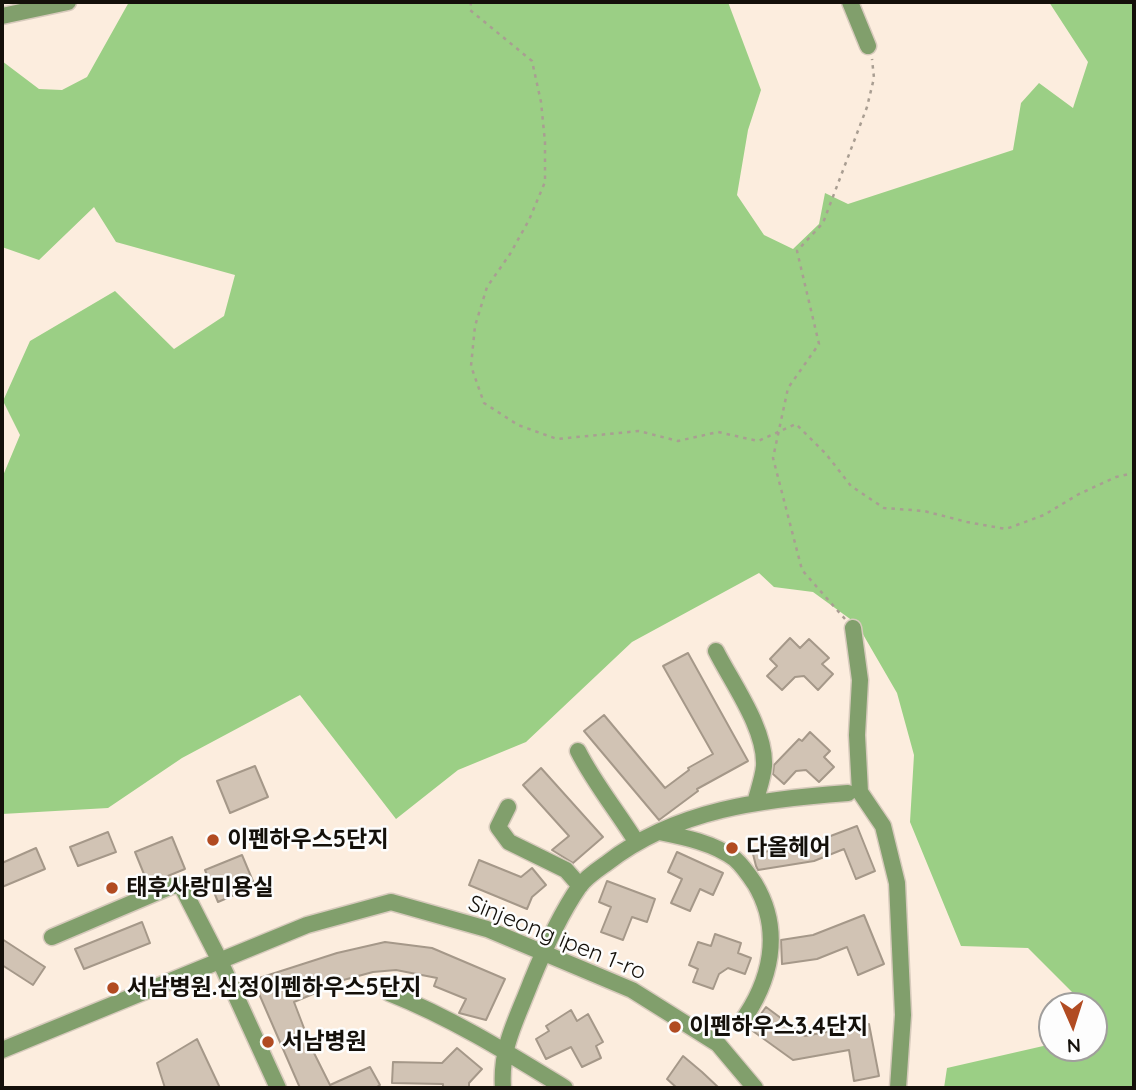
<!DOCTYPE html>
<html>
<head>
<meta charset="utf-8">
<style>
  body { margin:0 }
  #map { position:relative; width:1136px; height:1090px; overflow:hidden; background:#fcedde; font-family:Quicksand,sans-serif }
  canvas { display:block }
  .frame { position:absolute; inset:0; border:4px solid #14100a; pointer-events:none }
  .north { position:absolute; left:1038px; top:992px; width:70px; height:70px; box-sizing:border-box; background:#fdfdfd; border:2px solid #a09e9c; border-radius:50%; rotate:177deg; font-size:19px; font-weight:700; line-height:28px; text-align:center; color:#14100a }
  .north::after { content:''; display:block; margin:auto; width:24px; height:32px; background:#b14b22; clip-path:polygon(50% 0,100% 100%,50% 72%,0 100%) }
</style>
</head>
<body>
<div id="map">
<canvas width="1136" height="1090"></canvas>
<div class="frame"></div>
<div class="north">N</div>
</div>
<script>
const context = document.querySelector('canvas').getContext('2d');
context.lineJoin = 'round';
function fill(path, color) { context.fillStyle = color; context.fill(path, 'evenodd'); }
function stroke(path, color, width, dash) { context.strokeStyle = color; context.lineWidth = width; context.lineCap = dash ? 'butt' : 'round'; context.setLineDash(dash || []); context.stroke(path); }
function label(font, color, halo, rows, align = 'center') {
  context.font = font + ' Quicksand,"Noto Sans KR",sans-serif'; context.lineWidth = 5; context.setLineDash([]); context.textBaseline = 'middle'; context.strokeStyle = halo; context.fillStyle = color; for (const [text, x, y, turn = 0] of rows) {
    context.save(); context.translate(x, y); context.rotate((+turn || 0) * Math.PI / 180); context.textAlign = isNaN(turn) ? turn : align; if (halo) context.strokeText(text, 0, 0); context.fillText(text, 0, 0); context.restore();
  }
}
fill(new Path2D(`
  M129,2h599l33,88 -13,40 -11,65 27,40 29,14 26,-25 6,-31 23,11 165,-54 8,-47 18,-20 34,25 15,-46 -39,-60h85v1086h-190l3,-20 105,-24v4h42v-42h-8l-58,-58 -67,-2 -51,-124 4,-67 -17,-62 -40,-69 -44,-32 -39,-5 -15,-14 -127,69 -106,100 -68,28 -62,49 -96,-124 -118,63 -74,50 -106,6v-336l18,-43 -17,-34 27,-60 85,-50 59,58 50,-33 11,-41 -119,-33 -22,-35 -55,53 -37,-13v-186l37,28 23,1 25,-13z`), '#9bcf85');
const building = new Path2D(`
  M790,638l10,10 9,-9 20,19 -7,6 11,10 -15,16 -14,-14 -9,1 -13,13 -15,-14 10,-10 -7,-7z
  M688,653l60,108 -51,28 1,2 -39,29 -75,-89 20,-16 61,73 24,-18 -1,-2 25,-14 -50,-88z
  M810,732l20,19 -6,6 10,10 -15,15 -13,-12 -10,1 -12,13 -11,-10 1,-9 25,-26 3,2z
  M255,766l13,31 -38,16 -13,-32z
  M541,768l62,69 -30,26 -21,-13 17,-14 -46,-51z
  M857,826l18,45 -19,8 -12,-30 -30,12 -56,9 -2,-4 -3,-12 59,-11z
  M108,832l8,20 -38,14 -8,-19z
  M172,837l13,32 -37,15 -13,-32z
  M36,848l9,21 -43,18v-24z
  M677,852l46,21 -10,22 -13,-6 -10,22 -19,-8 11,-24 -14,-7z
  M242,855l13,31 -37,16 -13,-32z
  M479,860l42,17 11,-9 14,17 -14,12 -5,12 -58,-24z
  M607,881l48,18 -8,23 -15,-5 -9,23 -22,-8 10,-25 -12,-5z
  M864,915l20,49 -26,11 -11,-28 -30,12 -35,5 -1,-24 32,-5z
  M142,922l8,21 -66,26 -9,-20z
  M715,934l26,9 -3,10 13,5 -6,16 -17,-6 -9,6 -6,15 -20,-7 5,-13 -9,-4 9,-23 13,4z
  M2,939l43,28 -12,18 -31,-20z
  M385,942l47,6 73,31 -19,41 -27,-7 7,-14 -32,-13 3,-8 -41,-8 -23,2 -37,10 1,2 -43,18 18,47 18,36 40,-18 10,18 -5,3h-75l-47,-108 84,-27z
  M766,1007l39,29 64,-12 10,52 -25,5 -5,-31 -56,10 -43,-31z
  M571,1010l6,11 11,-7 15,28 -7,4 5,12 -19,9 -11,-20 -25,12 -10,-20 13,-8 -3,-5z
  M197,1039l23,49h-55l-8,-25z
  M457,1048l25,21 -13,14v5h-26v-4l-51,-1 1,-21 49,1z
  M683,1056l19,16 17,16h-42l-10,-9z`);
fill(building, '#d1c3b4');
stroke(building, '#a59889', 2);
const minor = new Path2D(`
  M850,2l18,44
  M2,16l66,-14
  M853,628l7,52 -3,55 3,57 23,34 14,57 6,132 -5,73
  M716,651c16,32 50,78 48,115 -1,12 -6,25 -9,37
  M578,751c16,32 40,61 59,92
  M508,807l-10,20 11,15 57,28 14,16
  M659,832c25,5 55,11 76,27 8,7 14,16 20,25 28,47 16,98 -15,140
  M52,937l120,-51 9,-1 39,76 58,127
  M389,993c63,25 119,60 176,95
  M2,1050l305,-125 84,-23 96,27 145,61 86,54 37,44
  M503,1088c-3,-41 14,-69 28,-106 13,-32 28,-66 48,-95 7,-10 18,-17 28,-24 69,-54 157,-64 241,-70`);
stroke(minor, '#d7cabc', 19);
stroke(new Path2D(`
  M471,2l-1,8 62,51 9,41 4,40v40l-16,38 -19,34 -23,33 -12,39 -4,40 13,37 34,22 39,14 82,-8 39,10 40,-9 40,9 38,-17 30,30 25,32 33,22 40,3 43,11 39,7 38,-14 35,-21 37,-17 18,-4
  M845,619l-43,-49 -29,-112 15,-70 31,-44 -22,-93 26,-28 44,-116 7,-29 -2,-19`), '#a99e92', 2.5, [3.5, 5]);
stroke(minor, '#819f6c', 16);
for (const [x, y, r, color] of [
  [213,840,7,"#b14b22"],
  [732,848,7,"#b14b22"],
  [112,888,7,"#b14b22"],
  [113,988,7,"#b14b22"],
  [675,1027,7,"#b14b22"],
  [268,1042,7,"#b14b22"]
]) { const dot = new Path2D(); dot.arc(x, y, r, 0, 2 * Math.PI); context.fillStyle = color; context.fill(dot); stroke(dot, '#fdfdfd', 2.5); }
label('bold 23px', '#14100a', '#fdfdfd', [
  ["이펜하우스5단지",227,840],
  ["다올헤어",746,848],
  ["태후사랑미용실",126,888],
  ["서남병원.신정이펜하우스5단지",127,988],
  ["이펜하우스3.4단지",689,1027],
  ["서남병원",282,1042]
], 'left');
label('23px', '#14100a', '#fdfdfd', [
  ["Sinjeong ipen 1-ro",557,938,22]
]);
</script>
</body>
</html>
